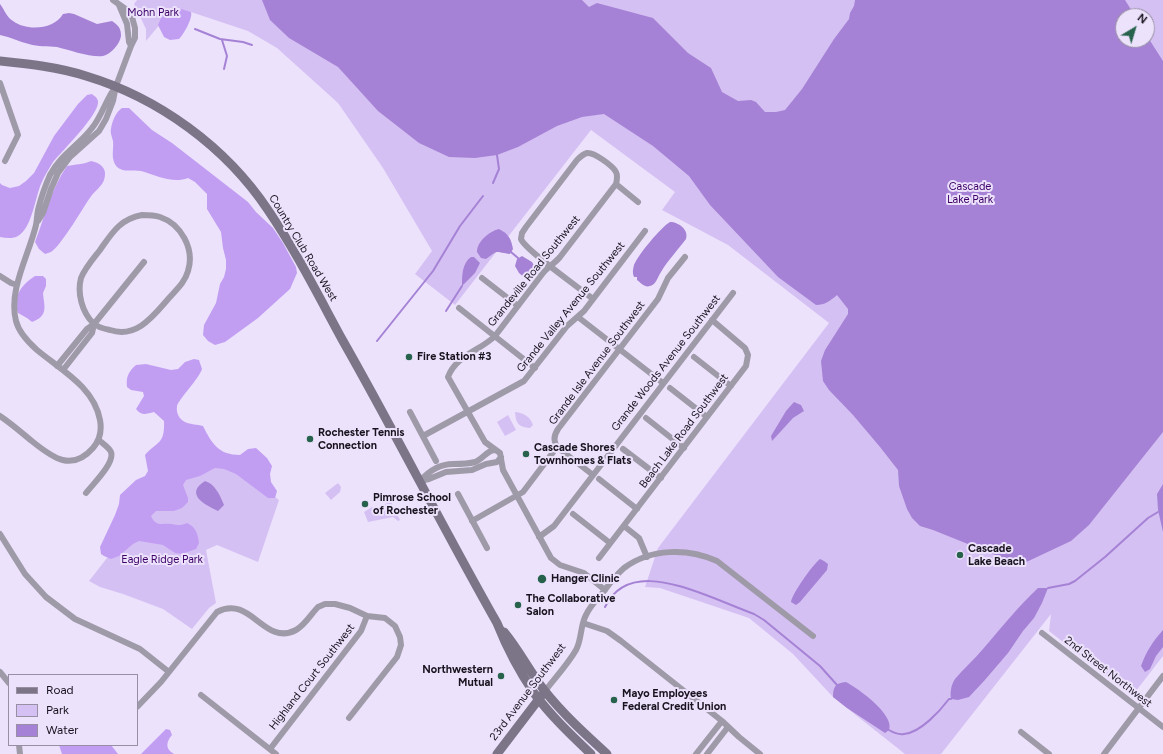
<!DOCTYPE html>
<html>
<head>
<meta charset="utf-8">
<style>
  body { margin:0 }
  #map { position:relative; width:1163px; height:754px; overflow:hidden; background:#ece2fc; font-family:Figtree,sans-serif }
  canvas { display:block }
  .legend { position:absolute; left:8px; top:674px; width:130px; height:72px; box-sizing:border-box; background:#ece2fc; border:1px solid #978fa3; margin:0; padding:5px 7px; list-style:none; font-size:12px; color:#18131e }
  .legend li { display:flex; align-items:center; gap:8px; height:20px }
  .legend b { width:20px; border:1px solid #978fa3 }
  .north { position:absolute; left:1115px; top:8px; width:40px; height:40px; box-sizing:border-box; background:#ece2fc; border:1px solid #978fa3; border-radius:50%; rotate:38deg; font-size:11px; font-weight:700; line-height:16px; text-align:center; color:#18131e }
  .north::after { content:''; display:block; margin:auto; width:14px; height:18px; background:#27624c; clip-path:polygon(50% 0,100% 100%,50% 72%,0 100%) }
</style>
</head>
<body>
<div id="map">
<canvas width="1163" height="754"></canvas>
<ul class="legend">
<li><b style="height:5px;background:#7c7588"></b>Road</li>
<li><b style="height:11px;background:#d5c0f3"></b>Park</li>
<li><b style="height:11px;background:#a582d5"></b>Water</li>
</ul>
<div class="north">N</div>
</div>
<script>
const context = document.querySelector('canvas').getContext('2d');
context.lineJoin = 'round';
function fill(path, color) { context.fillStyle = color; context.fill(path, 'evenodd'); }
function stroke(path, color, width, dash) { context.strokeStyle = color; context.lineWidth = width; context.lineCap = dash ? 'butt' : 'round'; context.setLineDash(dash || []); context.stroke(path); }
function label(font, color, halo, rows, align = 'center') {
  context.font = font + ' Figtree,sans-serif'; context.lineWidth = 4; context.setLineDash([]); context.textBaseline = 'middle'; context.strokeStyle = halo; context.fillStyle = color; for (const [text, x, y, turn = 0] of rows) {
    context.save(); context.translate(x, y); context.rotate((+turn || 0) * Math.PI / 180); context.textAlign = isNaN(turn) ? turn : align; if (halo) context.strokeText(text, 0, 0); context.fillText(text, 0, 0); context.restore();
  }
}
fill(new Path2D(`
  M137,0h1026v656l-31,40 -83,-65 2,-17 -110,140h-36l-72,-57 -40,-43 -44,-36 -89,-30 -15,-1 13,-39 171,-225 -101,-78 -66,-35 13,-18 -84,-62 -136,175 -40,-31 17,-23 -49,-83 -45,-65 -61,-55 -29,-17 -57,-19 -8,-2 -12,1 -25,30v-12l-12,-25zM1123,16h24v24h-24z
  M515,412c7,0 16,5 18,13l-3,3c-12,-1 -14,-5 -15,-16z
  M508,415l8,15 -11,6 -8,-14z
  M230,462l49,38 -21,62 -41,-17 -11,5 10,53 -7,5 -17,21 -29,-20 -40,-15 -23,-7 -11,-6 75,-96z
  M338,483l3,4 -1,5 -9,8 -6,-7z
  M391,502l9,18 -2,1 -5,-4 -25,5 -4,-10 8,-5 10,2 3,-5z`), '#d5c0f3');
fill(new Path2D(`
  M172,8h6l13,4c2,6 -7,22 -12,27l-9,1 -6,-3 -6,-12 3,-7z
  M92,94c2,2 5,3 6,7 2,13 -36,50 -45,61 -4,7 -9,14 -12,22 -6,14 -9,44 -23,52 -5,3 -12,2 -18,1v-54l2,2 8,3 9,-2 7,-5 8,-8 20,-37 24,-32 9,-9z
  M122,108h7l23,22 20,13 76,59 8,10 17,16 10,15 13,24 1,6 -7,16 -32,29 -33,24 -10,3 -7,-4 -5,-6 1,-10 12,-22 4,-19 4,-7 2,-8v-9l-3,-12 -2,-16 -14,-23v-15l-12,-12 -7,-4c-16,6 -32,-3 -47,-7 -8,-2 -17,2 -24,-4 -7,-8 -3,-17 -4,-26 -1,-4 -3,-9 -2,-12 1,-8 5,-17 11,-21z
  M91,161c10,2 17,8 13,19 -2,6 -8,10 -12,15 -9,12 -30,50 -41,57 -2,1 -4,1 -6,2l-6,-5 -4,-7c10,-26 16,-53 32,-76 9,-2 15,-1 24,-5z
  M35,276h8l3,3v7l-3,7c1,13 6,23 -11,29l-5,-4 -9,-5c-5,-17 3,-28 17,-37z
  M194,359l5,1 3,9c-4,11 -23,30 -25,37 -1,7 2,13 8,16 6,3 12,2 18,4 9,18 16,29 37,29l8,-6 8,-1 11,10 5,8 -2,8 1,8 6,9 -2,7h-7l-32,-24 -12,-5 -9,-1 -15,8 -14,4 -3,5 5,13v4l-6,6 -8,3h-18l-5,5c5,11 10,7 20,8 7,1 9,2 16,-1 9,4 11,11 12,20l-3,6 -14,5 -7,-1 -12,-8 -24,-4 -6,3 -14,12 -8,3 -7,-3 -3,-2 -1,-7 15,-32 4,-11 1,-9 16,-15 9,-4 3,-5 -3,-16c12,-14 20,-10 19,-34l-10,-9c-8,2 -13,4 -18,-3l8,-13 -1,-4 -12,-2 -4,-3c-1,-10 1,-15 9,-22l10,-1 25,6 7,-1 7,-7z
  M166,729l4,1 2,5c-6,7 -7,14 2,19h-33z
  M59,745h52l7,9h-56z`), '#c29ef3');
fill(new Path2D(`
  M262,0h320l7,7 8,-4 56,15 35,35 23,15 11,24 16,9 13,-1 5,2 9,10h11l9,-2 17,-21 32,-50 15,-20 1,-6 4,-7 1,-6h270l10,16h-12v24h24v-4l16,25v371l-74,93 -18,16 -51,24 -87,-35 -13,-4 -8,-8 -5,-9 -8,-23 -1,-16 -18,-23 -27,-32 -24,-25 -6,-9 -2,-20 4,-11 23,-36v-5l-11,-14c-7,6 -12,10 -21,10l-38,-28 -68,-72 -21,-29 -36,-30 -49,-32 -22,3 -25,9 -39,21 -21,8 -22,3 -26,-1 -30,-14 -41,-32 -40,-44 -49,-29 -19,-18z
  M0,4c4,5 7,14 13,17 13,10 41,9 50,-7l6,-1 5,1 23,10 15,-3c6,4 9,7 9,15 -1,8 -10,18 -18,20 -11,2 -34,-6 -46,-9 -9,-1 -19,0 -28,-3 -10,-2 -18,-7 -29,-9z
  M670,222c9,0 19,8 16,17 -8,11 -18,21 -25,33 -3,4 -5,13 -11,14 -5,2 -9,-3 -13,-6v-3h-3c-2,-4 -1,-8 0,-12 4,-10 27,-38 36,-43z
  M499,229c10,5 12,10 14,20l-3,5c-15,-2 -11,-5 -24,5l-5,-1 -4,-6c0,-11 13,-21 22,-23z
  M522,256l10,6 3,5 -5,8 -4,4 -7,-6 -4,-7 2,-7z
  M471,257h3l6,6 -5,10 -13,13c0,-10 0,-23 9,-29z
  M794,402l7,3 3,6 -11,7 -21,23 -1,-5 15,-25z
  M205,481c10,3 15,14 19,24l-6,6c-13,-6 -34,-17 -13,-30z
  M1163,484v48l-5,-22 -1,-16z
  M820,559l4,2 4,3 -1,6 -27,32 -4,3 -5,-3c1,-8 22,-38 29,-43z
  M1038,588h10l-6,15 -8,15 -11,13 -15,22 -24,28 -15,16 -11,3 -7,-1c-1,-7 0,-14 4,-20 9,-11 19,-19 28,-30 18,-21 35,-42 55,-61z
  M1163,630v17l-7,9 -6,13 -5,3 -4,-6c5,-14 12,-25 22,-36z
  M846,682c13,7 49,33 43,48l-4,3 -38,-25 -14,-11c0,-11 3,-14 13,-15z`), '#a582d5');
stroke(new Path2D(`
  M195,29l25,10 23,3 9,3
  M222,40l5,16 -3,13
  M493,183l6,-14 -2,-14
  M511,252l7,6
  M446,311l16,-25
  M377,341l56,-70 27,-45 23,-30
  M1048,588l21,-4 6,-3 30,-24 43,-39 10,-6
  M605,607c20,-41 68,-24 101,-12 16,6 32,13 48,19l10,6 56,46 17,19
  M889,730c5,3 10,5 15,4 16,-1 36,-23 45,-35h2`), '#a582d5', 2);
stroke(new Path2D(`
  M119,5l8,19 2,18 2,4
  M0,83l18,52 -13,26
  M616,184l22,18
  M142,215c7,0 12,0 18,2 21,7 35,32 28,54 -3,11 -11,18 -19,27 -15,17 -32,41 -59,32 -5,-1 -13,-3 -17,-7 -11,-11 -16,-30 -12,-45 4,-10 12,-19 19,-28 12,-17 20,-31 42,-35z
  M38,221l5,-8 8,-24 7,-16 12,-16 29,-26 7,-12 7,-18 3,-15 15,-40 4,-8v-10l-3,-11 -5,-7 -14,-10
  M0,276l11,7 6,2
  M482,278l36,28
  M593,299c-12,-10 -68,-49 -72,-60l1,-6 4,-6 51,-67c3,-3 6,-6 10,-7 7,-1 26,13 29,19 2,4 1,8 0,12l-56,73c-5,6 -12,10 -17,16l-48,63c-15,15 -39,19 -47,41l37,65 15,11 3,17 48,88 9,7 24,8 21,17
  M459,308l76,60
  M578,317l85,66
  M694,357l37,29
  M57,366l30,-37 7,-5 50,-62
  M63,370l29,-37 2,-9
  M670,388l37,29
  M410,412l26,49
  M0,416c12,8 22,17 33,26 20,16 39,30 60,6 7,-8 9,-17 7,-28 -6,-33 -39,-50 -63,-70 -9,-8 -18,-17 -21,-29 -8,-31 13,-66 20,-96 1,-5 1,-10 2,-15 3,-12 7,-24 12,-35 11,-21 28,-29 42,-47 10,-12 14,-29 24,-42
  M646,418l38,30
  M423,436l101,-55 43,-55 17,-15 61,-80
  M623,449l38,29
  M593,475l-36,-28c-4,-6 -3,-12 1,-18l100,-130 10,-21 17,-21
  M599,479l38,30
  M420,481l9,-2 17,-7 26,-2 14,-6 11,-2 4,-5
  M420,481c8,-9 20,-17 33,-17 7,0 15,0 22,-2 8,-3 13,-13 21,-12
  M86,493c7,-9 29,-30 25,-41 -2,-5 -8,-8 -12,-12
  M458,494l29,54
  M573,514l37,29
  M472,521l51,-29 34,-45
  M624,526l15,12 8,19
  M0,534l25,40 21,23 29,22 65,30 29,23
  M539,537l15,-11 179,-233
  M599,558l147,-192 2,-11 -3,-7 -33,-28
  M583,623l24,8 14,10 101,80 17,16 21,17
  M1042,633l121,94
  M0,672l9,11
  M545,691c10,-13 23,-27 31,-41 6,-11 4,-24 10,-35 4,-9 12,-17 18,-24 6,-8 13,-17 20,-23 27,-20 64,-20 93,-7l96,75
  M201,695l75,59
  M137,707l24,-25 56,-70c34,-18 47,35 79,18 9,-5 15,-16 22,-23l7,-3h10l15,4 17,8 18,2 10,8 5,11 1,8 -4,12 -48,61
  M1021,732l28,22
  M19,745l1,9
  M270,749l91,-118 6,-15
  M696,754l26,-33
  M707,754l21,-27
  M1104,754l59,-78`), '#9f9aa8', 6);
stroke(new Path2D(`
  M0,61c29,3 58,6 86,15 73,22 140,71 182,134 28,41 51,87 75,131 53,93 101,189 154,282 10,25 22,48 37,70 16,22 37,42 57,61
  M504,632c15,18 26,40 40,58 19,24 41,44 63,64
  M497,754l45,-59`), '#7c7588', 9);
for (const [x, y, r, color] of [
  [409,357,4,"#27624c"],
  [310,439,4,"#27624c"],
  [526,454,4,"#27624c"],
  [365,504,4,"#27624c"],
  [960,555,4,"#27624c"],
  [542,579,5,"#27624c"],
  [518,605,4,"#27624c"],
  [501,676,4,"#27624c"],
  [614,700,4,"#27624c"]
]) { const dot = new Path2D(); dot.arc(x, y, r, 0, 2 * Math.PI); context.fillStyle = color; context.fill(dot); stroke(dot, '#ece2fc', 1.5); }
label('11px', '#3c0067', '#ece2fc', [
  ["Mohn Park",153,13],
  ["Cascade",970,187],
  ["Lake Park",970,200],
  ["Eagle Ridge Park",162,560]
]);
label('11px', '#18131e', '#ece2fc', [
  ["Country Club Road West",303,248,59],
  ["Grandeville Road Southwest",534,271,-51],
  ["Grande Valley Avenue Southwest",571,307,-51],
  ["Grande Isle Avenue Southwest",597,363,-53],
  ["Grande Woods Avenue Southwest",666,363,-52],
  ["Beach Lake Road Southwest",684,431,-53],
  ["2nd Street Northwest",1108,672,38],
  ["Highland Court Southwest",312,677,-52],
  ["23rd Avenue Southwest",528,692,-53]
]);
label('bold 11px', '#18131e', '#ece2fc', [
  ["Fire Station #3",417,357],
  ["Rochester Tennis",318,433],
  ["Connection",318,446],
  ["Cascade Shores",534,448],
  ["Townhomes & Flats",534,461],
  ["Pimrose School",373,498],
  ["of Rochester",373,511],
  ["Cascade",968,549],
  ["Lake Beach",968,562],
  ["Hanger Clinic",551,579],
  ["The Collaborative",526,599],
  ["Salon",526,612],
  ["Northwestern",493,670,"right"],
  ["Mutual",493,683,"right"],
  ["Mayo Employees",622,694],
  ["Federal Credit Union",622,707]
], 'left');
</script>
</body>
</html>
